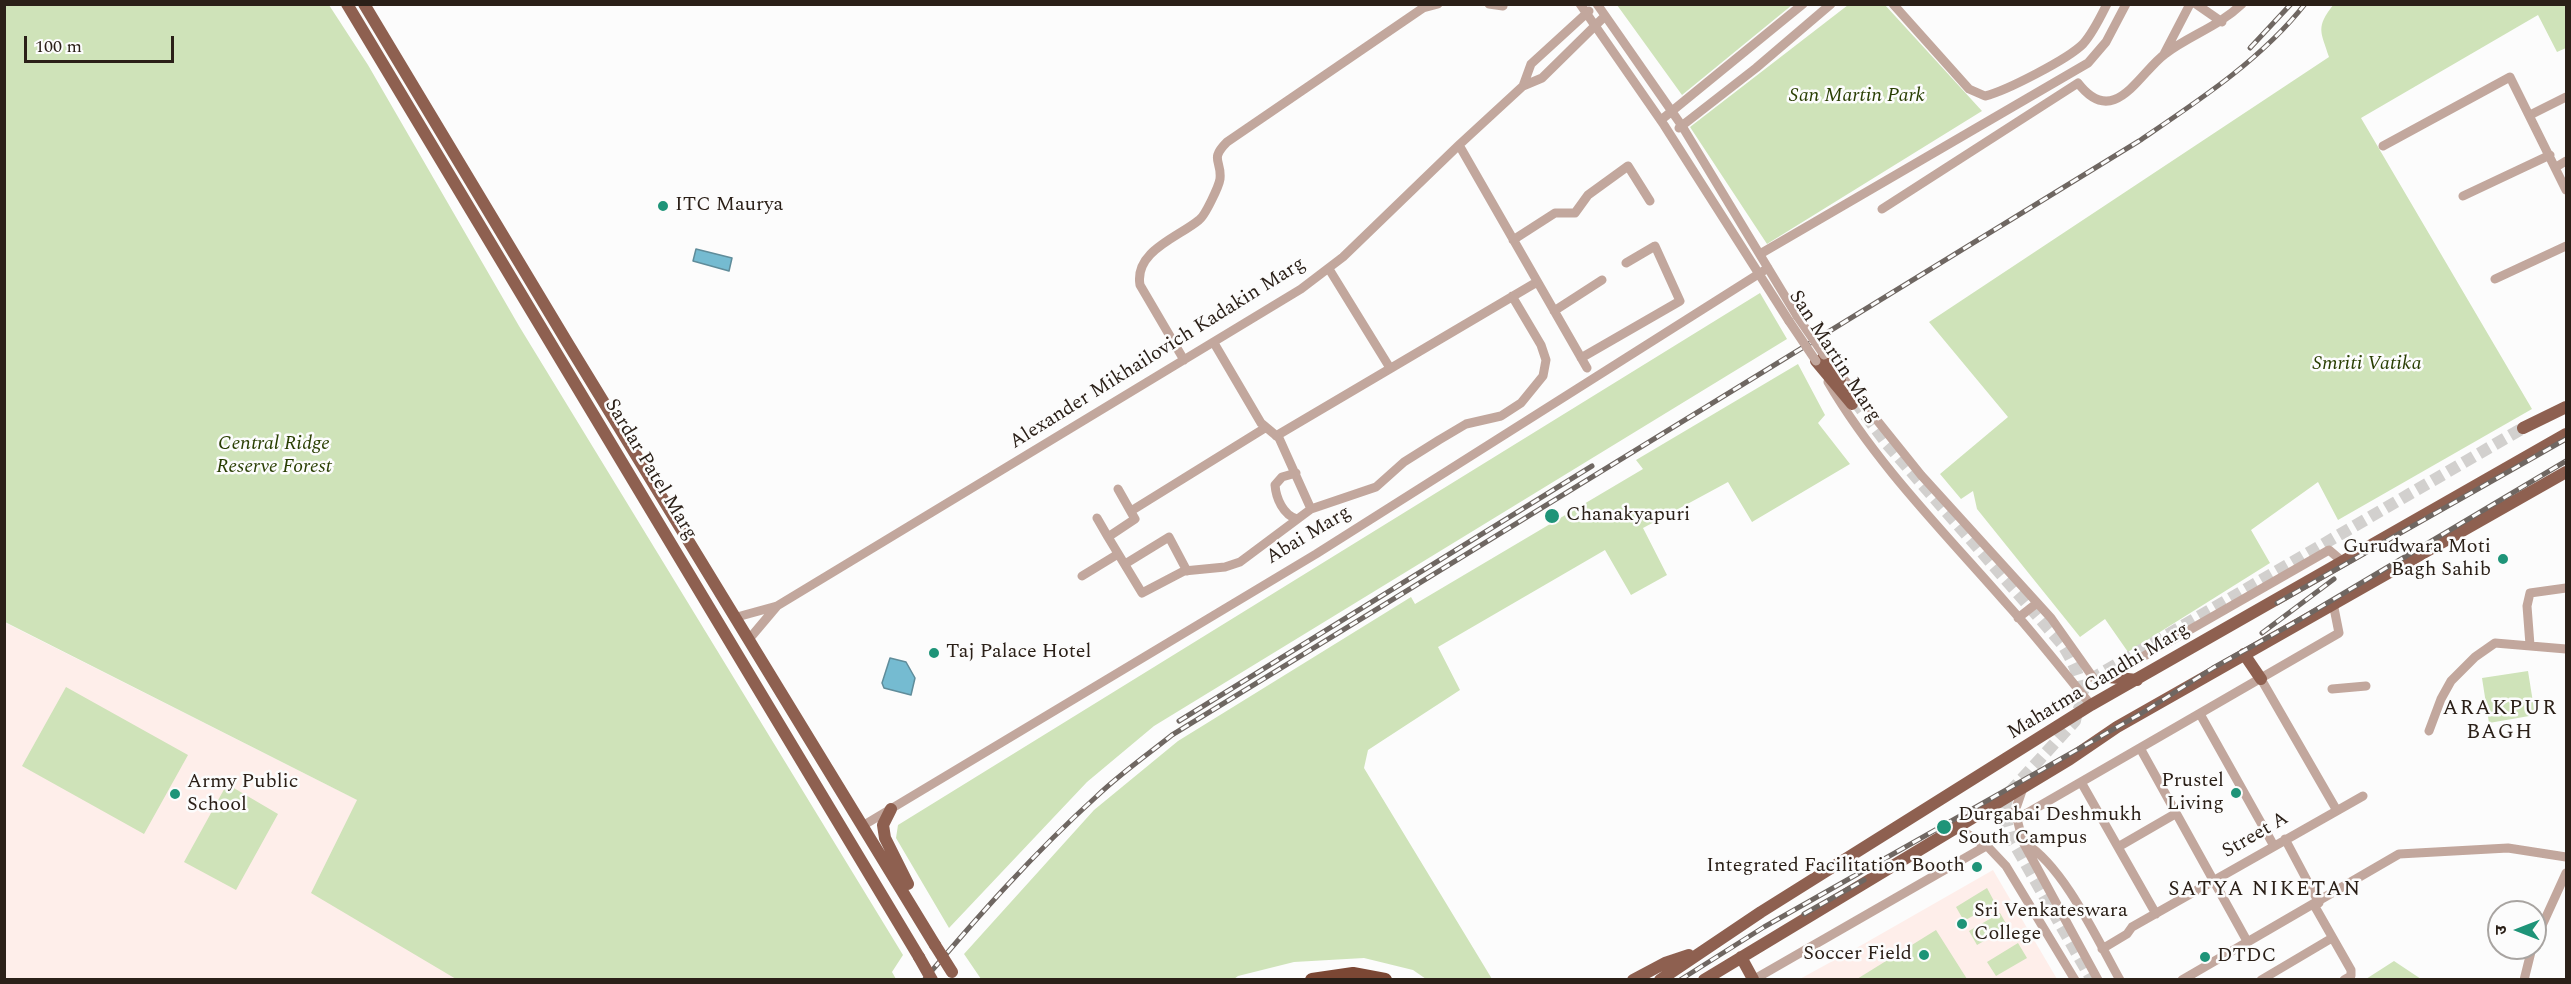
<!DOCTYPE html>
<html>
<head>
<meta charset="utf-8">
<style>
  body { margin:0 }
  #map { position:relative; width:2571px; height:984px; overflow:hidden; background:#fcfcfc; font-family:Spectral,"Noto Sans Devanagari",serif }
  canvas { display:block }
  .frame { position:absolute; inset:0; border:6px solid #2b2018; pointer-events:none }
  .north { position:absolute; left:2487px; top:900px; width:60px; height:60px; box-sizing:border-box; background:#fcfcfc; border:2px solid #a8a4a1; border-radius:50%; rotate:270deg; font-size:16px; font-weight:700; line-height:24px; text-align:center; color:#2b2018 }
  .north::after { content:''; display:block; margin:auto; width:21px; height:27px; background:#1e9478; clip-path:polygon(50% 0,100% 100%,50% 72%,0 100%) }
  .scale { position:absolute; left:24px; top:36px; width:150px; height:27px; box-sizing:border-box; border:3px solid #2b2018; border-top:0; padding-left:8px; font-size:18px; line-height:21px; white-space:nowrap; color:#2b2018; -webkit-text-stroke:4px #fcfcfc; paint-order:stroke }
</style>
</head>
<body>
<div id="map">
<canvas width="2571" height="984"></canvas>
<div class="frame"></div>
<div class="north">उ</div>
<div class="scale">100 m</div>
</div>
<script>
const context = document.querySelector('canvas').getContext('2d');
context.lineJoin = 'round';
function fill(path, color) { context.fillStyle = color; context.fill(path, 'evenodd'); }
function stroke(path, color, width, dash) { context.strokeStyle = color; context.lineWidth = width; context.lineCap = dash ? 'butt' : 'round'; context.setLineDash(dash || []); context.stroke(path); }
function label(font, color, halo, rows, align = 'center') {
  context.font = font + ' Spectral,serif'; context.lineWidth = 5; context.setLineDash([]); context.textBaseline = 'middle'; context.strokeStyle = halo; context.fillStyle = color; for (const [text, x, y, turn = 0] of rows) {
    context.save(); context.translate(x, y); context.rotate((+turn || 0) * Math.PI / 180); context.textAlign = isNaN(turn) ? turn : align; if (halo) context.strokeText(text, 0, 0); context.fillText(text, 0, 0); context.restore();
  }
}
fill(new Path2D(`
  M4,622l542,273 -44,84h-497z
  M1993,870l64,109 -259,1 62,-34z`), '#feeeea');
fill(new Path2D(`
  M2334,4l232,1v43l-9,4 -19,-37 -177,103 171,291 -194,111 -20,-38 -67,48 19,33 -142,89 -23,-33 -25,18 -103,-128 -4,-18 -12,8 -21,-25 68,-57 -79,-95 400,-265c-8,-26 -14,-29 5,-53z
  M4,5h325l39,60 151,261 384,629 -11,17 4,7h-440l-145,-86 46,-93 -352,-178z
  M1617,5h175l-110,90z
  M1848,5h37l97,106 -215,133 -77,-117z
  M1760,293l27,46 -633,387 -67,56 -138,146 -53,-90 2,-13z
  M1798,364l27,51 -7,8 32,41 -98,58 -24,-40 -85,46 24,47 -36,20 -26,-45 -167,97 22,43 -92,60 -4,18 128,211h-66l-13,-9 -49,-12 -70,4 -56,14 -4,3h-253l-17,-25 130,-144 84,-69 233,-144 4,7 228,-135 -7,-9z
  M2528,671l7,44 -46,8 -7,-45z
  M66,687l122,68 -44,79 -122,-68z
  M227,784l51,30 -42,76 -52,-28z
  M1987,888l8,15 -31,18 -8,-14z
  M2000,913l8,14 -31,18 -8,-14z
  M1936,930l31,49h-110z
  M2018,943l9,15 -31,18 -9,-14z
  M2394,961l27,18h-55z`), '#cfe3b9');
const water = new Path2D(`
  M696,249l36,9 -3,13 -36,-10z
  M890,658l16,4 9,16 -4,17 -27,-7 -2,-5z`);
fill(water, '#75bbd1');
stroke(water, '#5f8c9a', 1.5);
stroke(new Path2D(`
  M1855,401l32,43 175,200c11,17 21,37 19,58 -1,6 -5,12 -6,19l-67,73 -4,20 7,24 81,142
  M2081,695l7,-14 435,-253`), '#d2d0ce', 12, [12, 6]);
stroke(new Path2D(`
  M1489,4l14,2
  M1580,4l84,121 125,196
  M1597,4l85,122 115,190
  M1893,4l76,85 16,7c21,-5 83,-37 98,-52 10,-11 17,-26 24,-40
  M2196,4l26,18
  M2164,54l26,-50
  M1523,86l8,-22 58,-53
  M2530,115l36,-18
  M1661,120l142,-116
  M1679,128l77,-60 75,-64
  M1459,145l128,223
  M2383,146l127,-69 56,113
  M2556,167l10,-6
  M2463,196l87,-41
  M1882,209l196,-126c36,47 61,-10 87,-29 25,-19 53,-27 77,-50
  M1513,240l42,-27h20l13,-18 40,-29 22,35
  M1760,254l328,-191 18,-21 20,-38
  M1329,269l61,99
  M2495,279l71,-33
  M1554,311l48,-31
  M1581,358l99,-57 -25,-55 -29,17
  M1184,360l-44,-75c-6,-34 39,-48 59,-65 6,-4 20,-34 21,-41 2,-19 -11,-19 7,-37l196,-134 15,-4
  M1839,373l82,102 130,143 46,65 232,-133 14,12
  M1828,382c48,82 116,150 178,221 30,33 57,68 85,102
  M1276,436l261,-154
  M1296,473l-14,4 -7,8c1,13 8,30 22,34
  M1118,489l17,30 -27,18 34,56 42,-22 41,-4 15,-5 71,-53 -32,-71 -18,-15 -47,-80
  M1311,509l65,-22 28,-25 35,-22 27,-16 35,-8 20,-13 22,-27 3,-16 -5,-15 -29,-49
  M1131,511l134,-83
  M1097,518l11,19
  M1125,564l44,-27 18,34
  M1082,576l36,-22
  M737,617l40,-11 524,-317 42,-32 117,-113 63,-58 19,-8 63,-62
  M2018,618l19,-15
  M750,638l27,-32
  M2530,645l-3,-39 3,-13 36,-5
  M2261,679l75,130
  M2332,689l34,-3
  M2200,714l74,132
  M2429,731l12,-32 10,-18 24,-24 20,-14 71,6
  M2140,748l107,193
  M2081,782l75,132
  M2023,788l-8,23 8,31 75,138
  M2017,819l322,-186 -6,-30
  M864,825l452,-271 452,-286
  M1955,826l34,22 17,18 69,114
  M2285,839l34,64
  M2025,843c39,24 72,96 95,137
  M2118,847l57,-33
  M2314,905l37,65v6l-7,4
  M2535,941l31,-68
  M2102,949l25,-15 5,-7 231,-131
  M1753,980l233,-134
  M2182,980l217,-126 109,-6 58,9
  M2261,980l71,-42
  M2524,980l8,-32`), '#c2a79d', 9);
stroke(new Path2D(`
  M347,4l572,953
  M364,4l203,338 368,603
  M1824,355l16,24
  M1816,361l36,43
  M2523,428l43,-21
  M2244,654l17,25
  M2109,677l28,3
  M891,809l-8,16 2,13 23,46
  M1741,957l12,22
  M1633,980l32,-17 24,-8
  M1660,980l101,-68 330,-207 475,-271
  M1704,980l366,-221 47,-32 449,-255`), '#8e6050', 12);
stroke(new Path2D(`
  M1312,980l41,-6 32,6`), '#7b4734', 14);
const rail = new Path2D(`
  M2250,48l41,-44
  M2277,603l289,-164
  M2262,633l72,-54
  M1179,721l413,-255
  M1804,914l60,-34
  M924,980c55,-65 110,-127 173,-184 23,-22 50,-41 75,-61l967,-594c59,-40 122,-81 166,-137
  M1680,980l84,-53 378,-214 71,-45 84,-47 269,-160`);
stroke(rail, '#6f6762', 5);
stroke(rail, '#fcfcfc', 3, [9]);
stroke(new Path2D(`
  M1797,316l27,39
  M1789,321l27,40`), '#c2a79d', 9);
stroke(new Path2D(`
  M935,945l17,27
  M919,957l13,23`), '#8e6050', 12);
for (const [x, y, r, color] of [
  [663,206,6,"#1e9478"],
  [1552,516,8,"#1e9478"],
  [2503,559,6,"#1e9478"],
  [934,653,6,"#1e9478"],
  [2236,793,6,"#1e9478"],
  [175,794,6,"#1e9478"],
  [1944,827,8,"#1e9478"],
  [1977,867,6,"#1e9478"],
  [1962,924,6,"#1e9478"],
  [1924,955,6,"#1e9478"],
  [2205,957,6,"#1e9478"]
]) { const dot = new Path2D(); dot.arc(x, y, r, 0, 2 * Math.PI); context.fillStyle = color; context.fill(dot); stroke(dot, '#fcfcfc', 2); }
label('italic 20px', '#293e02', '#fcfcfc', [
  ["San Martin Park",1857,97],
  ["Smriti Vatika",2367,365],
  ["Central Ridge",274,445],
  ["Reserve Forest",274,468]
]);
label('20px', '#2b2018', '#fcfcfc', [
  ["ITC Maurya",675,206],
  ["Chanakyapuri",1566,516],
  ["Gurudwara Moti",2491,548,"right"],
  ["Bagh Sahib",2491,571,"right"],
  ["Taj Palace Hotel",946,653],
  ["Prustel",2224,782,"right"],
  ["Living",2224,805,"right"],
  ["Army Public",187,783],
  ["School",187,806],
  ["Durgabai Deshmukh",1958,816],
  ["South Campus",1958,839],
  ["Integrated Facilitation Booth",1965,867,"right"],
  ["Sri Venkateswara",1974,912],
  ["College",1974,935],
  ["Soccer Field",1912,955,"right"],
  ["DTDC",2217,957]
], 'left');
label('20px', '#2b2018', '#fcfcfc', [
  ["Alexander Mikhailovich Kadakin Marg",1158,354,-32],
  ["San Martin Marg",1834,357,57],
  ["Sardar Patel Marg",650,470,59],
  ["Abai Marg",1309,536,-31],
  ["Mahatma Gandhi Marg",2099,682,-31],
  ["Street A",2256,836,-30]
]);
context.letterSpacing = '1.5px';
label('21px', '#2b2018', '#fcfcfc', [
  ["ARAKPUR",2500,710],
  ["BAGH",2500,734],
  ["SATYA NIKETAN",2265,891]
]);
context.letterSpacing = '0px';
</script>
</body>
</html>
